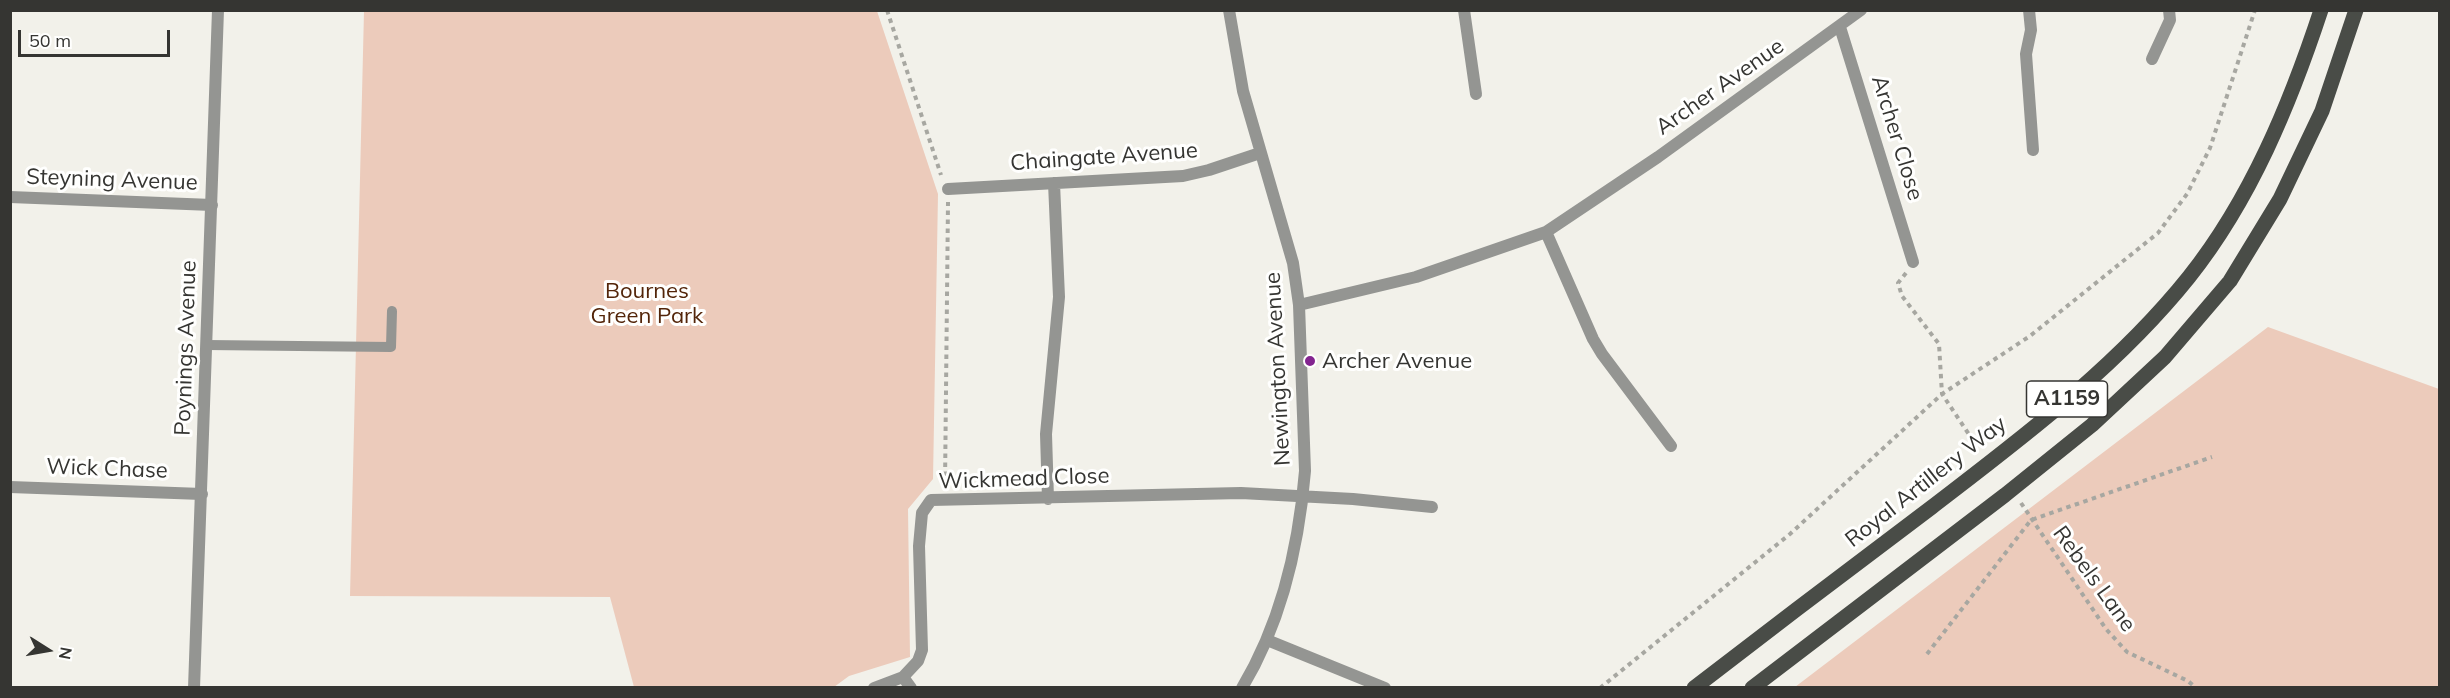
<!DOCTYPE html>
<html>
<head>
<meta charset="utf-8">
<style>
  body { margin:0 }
  #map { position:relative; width:2450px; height:698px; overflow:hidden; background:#f2f1ea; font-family:Mulish,sans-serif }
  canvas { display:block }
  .frame { position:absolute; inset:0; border:12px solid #353532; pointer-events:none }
  .north { position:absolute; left:18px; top:620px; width:60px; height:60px; -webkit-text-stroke:4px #fffffe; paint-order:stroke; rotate:101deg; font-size:16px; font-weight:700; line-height:24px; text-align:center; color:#353532 }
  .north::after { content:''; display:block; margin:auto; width:21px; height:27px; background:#353532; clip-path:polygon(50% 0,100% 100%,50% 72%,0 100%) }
  .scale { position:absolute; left:18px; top:30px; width:152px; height:27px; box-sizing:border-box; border:3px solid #353532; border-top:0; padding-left:8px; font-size:18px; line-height:21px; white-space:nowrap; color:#353532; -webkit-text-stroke:4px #fffffe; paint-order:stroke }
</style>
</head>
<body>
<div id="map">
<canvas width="2450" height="698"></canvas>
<div class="frame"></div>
<div class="north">N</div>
<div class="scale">50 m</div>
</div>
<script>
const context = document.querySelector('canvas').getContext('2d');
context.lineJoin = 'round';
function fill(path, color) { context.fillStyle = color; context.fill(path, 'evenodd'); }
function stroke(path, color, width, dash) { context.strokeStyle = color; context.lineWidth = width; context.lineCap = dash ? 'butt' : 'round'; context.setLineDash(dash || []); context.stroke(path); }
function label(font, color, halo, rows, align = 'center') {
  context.font = font + ' Mulish,sans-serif'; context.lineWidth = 6; context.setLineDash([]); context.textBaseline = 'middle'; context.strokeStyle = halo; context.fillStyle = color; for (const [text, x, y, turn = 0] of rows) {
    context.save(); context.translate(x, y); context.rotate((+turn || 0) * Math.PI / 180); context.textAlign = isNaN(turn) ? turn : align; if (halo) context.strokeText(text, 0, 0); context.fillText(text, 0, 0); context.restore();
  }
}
fill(new Path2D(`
  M364,11h513l61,183 -5,285 -25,30 2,148 -61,19 -15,11h-200l-24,-90 -260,-1z
  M2268,327l171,62v298h-644z`), '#eccbbb');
stroke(new Path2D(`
  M887,10l54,165
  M1906,273l-8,10 4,13 37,48 3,50 34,51
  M945,485l3,-283
  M2021,503l85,126 21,23 61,29 8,7
  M1927,654l104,-134 181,-63
  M1600,688l190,-154 152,-140 88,-58 128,-103 29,-39 23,-46 45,-138`), '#a7a7a1', 4, [4.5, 4.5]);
stroke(new Path2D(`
  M207,345l184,2 1,-36`), '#949592', 10);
stroke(new Path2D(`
  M1229,10l14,81 50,172 6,42 6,166c-6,74 -24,152 -63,217
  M1464,10l12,84
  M2029,10l2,20 -5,24 7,96
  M1840,27l73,235
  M2152,59l18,-39 -1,-10
  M948,189l235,-13 26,-6 51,-17
  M10,197l202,8
  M1546,232l47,107 9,15 69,92
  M1299,305l117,-28 130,-45 112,-75 203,-147
  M10,487l192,7
  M1048,499l-2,-65 13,-137 -5,-114
  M1267,640l118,48
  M903,677l15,-16 4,-11 -3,-104 3,-33 9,-13 310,-7 112,6 79,8
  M194,688l24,-678
  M874,688l29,-11 8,11`), '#949592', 12);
stroke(new Path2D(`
  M1694,688c79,-61 158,-121 238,-181 91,-70 185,-140 257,-230 62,-78 101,-173 132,-267
  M1752,688l253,-193 87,-70 73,-68 65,-76 50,-82 42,-88 34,-101`), '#494c47', 15);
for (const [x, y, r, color] of [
  [1310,361,6,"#83248f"]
]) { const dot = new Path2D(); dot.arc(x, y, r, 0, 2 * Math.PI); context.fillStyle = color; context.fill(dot); stroke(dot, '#fffffe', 2); }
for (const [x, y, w] of [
  [2067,399,81]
]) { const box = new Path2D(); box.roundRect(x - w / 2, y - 18, w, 36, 4.5); context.fillStyle = '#fffffe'; context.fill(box); stroke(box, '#353532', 1.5); }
label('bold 21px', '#353532', null, [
  ["A1159",2067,399]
]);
label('22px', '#353532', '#fffffe', [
  ["Archer Avenue",1720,87,-35],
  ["Archer Close",1897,138,73],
  ["Chaingate Avenue",1104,157,-4],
  ["Steyning Avenue",112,180,2],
  ["Poynings Avenue",186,348,-88],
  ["Newington Avenue",1278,369,-93],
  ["Wick Chase",107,469,2],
  ["Wickmead Close",1024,479,-2],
  ["Royal Artillery Way",1926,482,-38],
  ["Rebels Lane",2094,579,54]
]);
label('22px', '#532509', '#fffffe', [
  ["Bournes",647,291],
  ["Green Park",647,316]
]);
label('22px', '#353532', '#fffffe', [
  ["Archer Avenue",1322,361]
], 'left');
</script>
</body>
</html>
